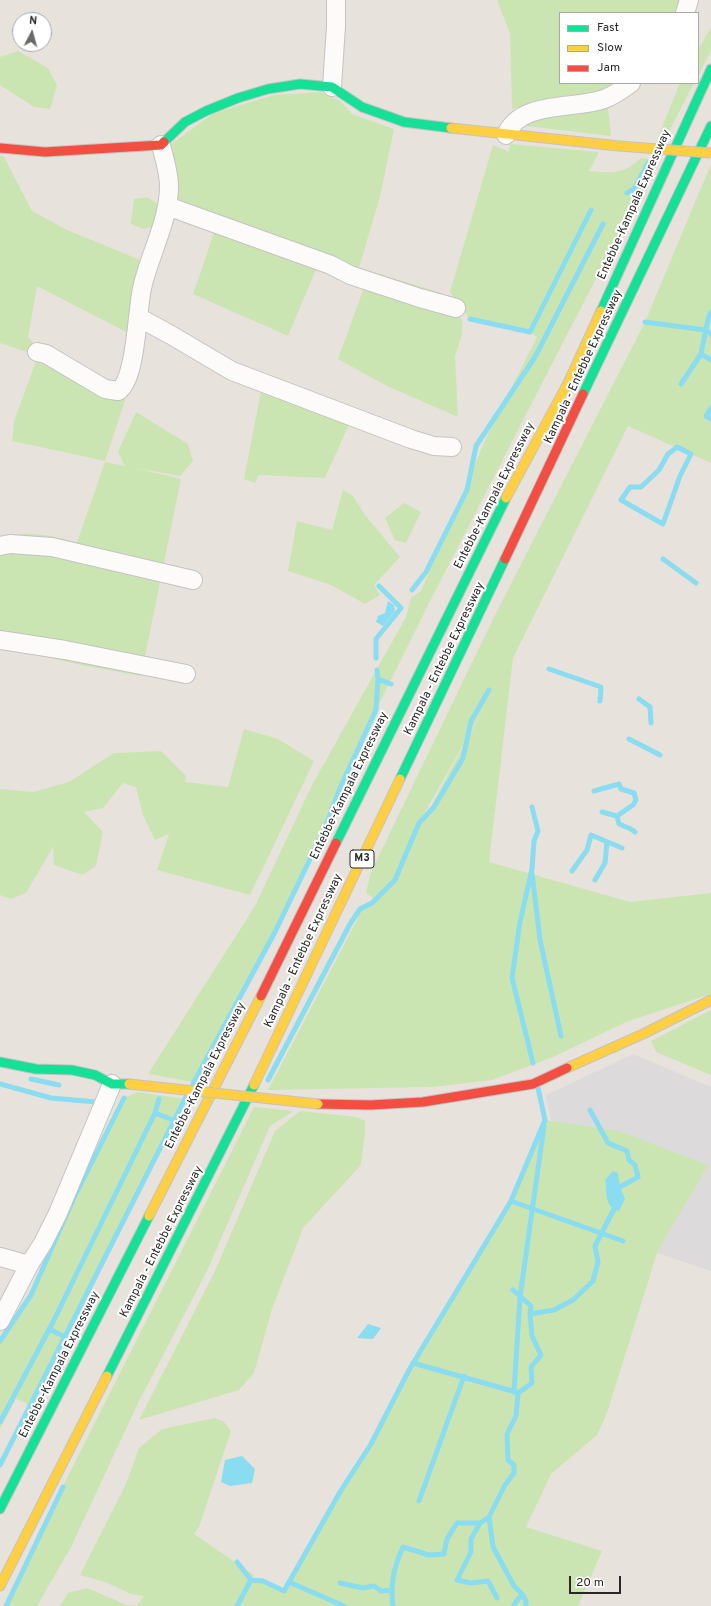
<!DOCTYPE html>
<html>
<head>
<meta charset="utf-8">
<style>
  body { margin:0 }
  #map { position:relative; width:711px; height:1606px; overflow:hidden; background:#e8e2dc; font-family:Overpass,sans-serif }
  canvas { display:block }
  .legend { position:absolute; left:559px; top:12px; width:140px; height:72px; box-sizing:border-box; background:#fff; border:1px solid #a9a9a9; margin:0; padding:5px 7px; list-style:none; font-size:12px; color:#282828 }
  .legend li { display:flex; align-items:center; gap:8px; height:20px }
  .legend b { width:20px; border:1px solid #a9a9a9 }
  .north { position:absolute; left:12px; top:12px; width:40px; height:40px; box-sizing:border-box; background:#fff; border:1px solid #a9a9a9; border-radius:50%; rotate:6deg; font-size:11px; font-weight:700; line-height:16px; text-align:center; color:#282828 }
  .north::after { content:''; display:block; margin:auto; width:14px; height:18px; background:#6b6967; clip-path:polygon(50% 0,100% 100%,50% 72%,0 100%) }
  .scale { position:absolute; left:569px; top:1576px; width:52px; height:18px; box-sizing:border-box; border:2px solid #282828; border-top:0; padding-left:5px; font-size:12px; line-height:14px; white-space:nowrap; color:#282828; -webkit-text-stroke:3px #fff; paint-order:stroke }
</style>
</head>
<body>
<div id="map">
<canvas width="711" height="1606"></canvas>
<ul class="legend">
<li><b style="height:5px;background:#16e098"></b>Fast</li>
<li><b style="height:5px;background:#ffcf43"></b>Slow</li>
<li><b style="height:5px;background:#f24e42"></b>Jam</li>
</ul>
<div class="north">N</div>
<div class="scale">20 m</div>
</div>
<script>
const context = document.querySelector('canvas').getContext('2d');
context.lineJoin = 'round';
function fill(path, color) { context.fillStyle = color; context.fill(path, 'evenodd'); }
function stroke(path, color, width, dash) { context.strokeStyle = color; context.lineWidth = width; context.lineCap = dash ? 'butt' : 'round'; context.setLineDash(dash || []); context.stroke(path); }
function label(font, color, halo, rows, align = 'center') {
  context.font = font + ' Overpass,sans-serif'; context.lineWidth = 4; context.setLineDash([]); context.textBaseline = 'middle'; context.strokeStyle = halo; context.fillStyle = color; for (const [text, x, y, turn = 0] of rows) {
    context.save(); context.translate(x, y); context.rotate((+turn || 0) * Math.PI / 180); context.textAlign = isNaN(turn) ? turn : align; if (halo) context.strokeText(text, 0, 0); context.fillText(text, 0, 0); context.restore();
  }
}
fill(new Path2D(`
  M633,1054l78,33v184l-54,-18 50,-88 -156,-45 -5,-25z`), '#dddadc');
fill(new Path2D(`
  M497,0h184l-5,13h-116v70h57l-19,11 -54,7 -32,8 -2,-75z
  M711,27v23l-13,26v-26z
  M18,51l30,17 9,17 -7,24 -16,-2 -34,-22v-28z
  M680,83h14l-31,60 -7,-1z
  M321,92l19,9 12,13 42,15 -14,67 -21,72 -37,-13 -34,81 -95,-42 26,-76 -47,-15 -5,-56 47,-34 60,-18z
  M608,108l3,28 -93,-11 18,-9z
  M510,144l89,8 -10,19c25,2 33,4 52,-13l16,2 -228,443 -53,107 -36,78 -16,42 -49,102 -81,150 -46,-8 107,-168 57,-121 94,-168 5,-19 10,-7 65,-153 51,-101 -7,-5 -60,-13 -20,-27 43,-147 16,7z
  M0,156l4,1 28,54 35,19 76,31 -13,73 -93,-48 -9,52 5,3 -6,11 -27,-9z
  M711,164v299l-83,-37 -115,232 -24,204 141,40 81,-9v101l-85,28 -73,35 -61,23 -59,7 -165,3 90,-172 2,-9 16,-9 -10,-7 5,-21 124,-257 150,-293zM487,703l-62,114 -5,4z
  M147,197l15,10 -6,19 -13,3 -12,-5 3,-25z
  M370,271l71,22 21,27v15l-7,21 3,61 -71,-31 -49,-27z
  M39,353l63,39 24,5 -21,64 -93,-20 2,-20z
  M262,386l89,34 -26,58 -66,-3 -4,8 -11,-4z
  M136,412l52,32 5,17 -13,15 -44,-8 45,11 -40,197 -60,-11 -81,-19v-109c32,-7 47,-2 77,5l28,-80 20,4 -7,-14z
  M343,490l10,6 12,19 35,42 -26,28 6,10 -15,9 -34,-19 -43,-14 9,-50 35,9z
  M404,503l17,9 -15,31 -11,-3 -10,-22z
  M244,729l34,10 36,22 -64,134 -93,-25 12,-36 -14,6 -12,-25 -7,-28 -13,-4 -20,25 -19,4 19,20 -7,34 -14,9 -28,-10 -1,-18 -27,46 -15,6 -11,-4v-106l33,3 36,-10 45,-29 47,-2 25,25 -1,6 43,5z
  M711,1010v65l-55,-23 -5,-11z
  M138,1092l47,7 -96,194 -59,112 -14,-6 -16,30v-88l31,-46 43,-97 50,-100z
  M254,1107l40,4 -24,15 -63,145 -69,132 -67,144 -34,59h-31l55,-116z
  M300,1111l56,6 9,4v11l-4,33 -58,63 -31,81 -18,64 -15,17 -100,30 76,-149 60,-140z
  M545,1120l74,11 89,34 -51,88 -50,160 -10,22 -46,39 -25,53 76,24 -24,55h-518l8,-13 19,-5 40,17h10l7,-9 -13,-2 -26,-12 -25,-7 45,-89 14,-38 23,-19 53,-11 9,4 7,9 -32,96 -5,7 60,41 -2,5 11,1 21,10 56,-99 31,-48 38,-74 102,-169z`), '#cbe5b2');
fill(new Path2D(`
  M388,601l6,4 1,6 -12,15 -7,-4 2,-6 7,-3z
  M613,1171l5,2 2,14 5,12 -6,12c-16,-5 -11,-18 -14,-31z
  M368,1324l13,4 -8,11 -16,-1z
  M242,1456l13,13 -3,14 -22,3 -9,-4 4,-22z`), '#8adcf0');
stroke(new Path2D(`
  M627,193l7,-4 14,-26
  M470,319l60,13 61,-122
  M645,322l60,8 6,4
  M701,354l10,6
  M681,384l20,-30 7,-35 3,-7
  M711,408l-5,8 5,3
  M677,447l14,7 -11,22 -17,48 -42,-24 9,-13h11l18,-17 9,-16z
  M663,559l33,24
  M412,590l14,-18 41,-82 9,-44 59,-89 68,-133
  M376,658v-19l25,-31 -22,-22
  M549,669l52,18 -1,14
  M378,679l13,5
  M639,699l11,8 1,16
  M629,739l31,16
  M594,791l25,-7 2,5 13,4 2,7 -3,5 -16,11
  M532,807l6,24 -4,10 -2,28 -12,53 -8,56 21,85
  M602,812l15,4 2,8 12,5 4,3
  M572,871l15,-21 4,-15 31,13
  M532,873l8,67 21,96
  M595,880l10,-17 2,-21
  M31,1079l28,6
  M268,1080l82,-156 10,-15 12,-6 23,-23 24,-57 15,-16 29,-49 8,-37 18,-31
  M0,1084l51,14 45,4
  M193,1084l82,-152 49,-102 16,-42 36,-78 2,-31 -1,-9
  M590,1110l18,33 19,8 2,9 6,5 3,12 -18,10
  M155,1113l18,7
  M511,1201l112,40
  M513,1290l18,16 -1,8
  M49,1329l16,8
  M0,1341l31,-46 43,-97 50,-100
  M413,1363l103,29
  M514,1392l6,-95 24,-171
  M0,1422l53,-100 102,-209 4,-14
  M0,1465l187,-370
  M419,1501l45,-125
  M489,1517l4,30 21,39 8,8 -9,12
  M480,1523l-9,16v13l-14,28 14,3 17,-2 9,17
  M237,1562l14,18
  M289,1582l55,24
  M340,1583l23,5 11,-2 7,5 10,-1
  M522,1594l4,7v5
  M6,1606l57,-119
  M237,1606l14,-26 12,1 21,10 56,-99 31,-48 38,-74 102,-169 34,-81 -7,-32
  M393,1606c-3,-22 1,-39 10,-59l26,8 15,-1 3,-15 10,-16h23l9,-6 16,-32 9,-12v-8l-6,-5 -1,-26 9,-18 2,-23 14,-10 -1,-16 10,-12 -9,-19 -2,-22 24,-4 19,-10 20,-19 5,-19 -3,-16 19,-37`), '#8adcf0', 5);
const street = new Path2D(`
  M685,13l4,-13
  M332,87l4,-61v-26
  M506,135c14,-35 68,-25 98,-36 9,-3 19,-10 27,-16
  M167,206l164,59 19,10 70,23 36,10
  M138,317l33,18 61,36 179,68 23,7 18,1
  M37,352l9,2 59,35 13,2c16,-10 18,-61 21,-81 1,-10 2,-22 6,-33 8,-29 24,-59 24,-91 0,-14 -5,-28 -8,-41
  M0,546l10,-2 42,3 141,33
  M0,640l65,10 121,24
  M0,1257l29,8
  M0,1321l29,-56 14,-22 15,-30 54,-129`);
const fast = new Path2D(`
  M164,142l21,-20 21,-11 32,-13 30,-9 32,-5 32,3 30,20 42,15 47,6
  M601,311l110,-242
  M583,394l128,-268
  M400,779l105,-220
  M336,843l170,-345
  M0,1062l36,7 36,1 23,5 17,9h17
  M107,1376l147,-291
  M0,1509l149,-293`);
const slow = new Path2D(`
  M451,128l168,18
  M506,498l62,-115 33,-72
  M567,1068l76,-34 68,-34
  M254,1085l146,-306
  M149,1216l112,-220
  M0,1586l107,-210`);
const jam = new Path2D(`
  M0,148l45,4 116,-7 3,-3
  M505,559l78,-165
  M261,996l75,-153
  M318,1104l53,1 52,-3 110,-18 34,-16`);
stroke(street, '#c4c2c3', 20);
stroke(fast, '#c4c2c3', 11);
stroke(slow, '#c4c2c3', 11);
stroke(jam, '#c4c2c3', 11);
stroke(street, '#fcfbfa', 18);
stroke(fast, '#16e098', 9);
stroke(slow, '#ffcf43', 9);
stroke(jam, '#f24e42', 9);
const slowBridge = new Path2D(`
  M619,146l92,7
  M129,1084l189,20`);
stroke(slowBridge, '#c4c2c3', 11, []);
stroke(slowBridge, '#ffcf43', 9);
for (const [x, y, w] of [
  [362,859,24]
]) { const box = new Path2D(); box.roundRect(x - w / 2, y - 9, w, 18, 3); context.fillStyle = '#fff'; context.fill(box); stroke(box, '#282828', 1); }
label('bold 11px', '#282828', null, [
  ["M3",362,859]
]);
label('12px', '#282828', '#fff', [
  ["Entebbe-Kampala Expressway",635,205,-66],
  ["Kampala - Entebbe Expressway",584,367,-65],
  ["Entebbe-Kampala Expressway",495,496,-63],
  ["Kampala - Entebbe Expressway",445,659,-64],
  ["Entebbe-Kampala Expressway",350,786,-64],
  ["Kampala - Entebbe Expressway",304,951,-65],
  ["Entebbe-Kampala Expressway",206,1076,-63],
  ["Kampala - Entebbe Expressway",162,1242,-63],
  ["Entebbe-Kampala Expressway",60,1365,-63]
]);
</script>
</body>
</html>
